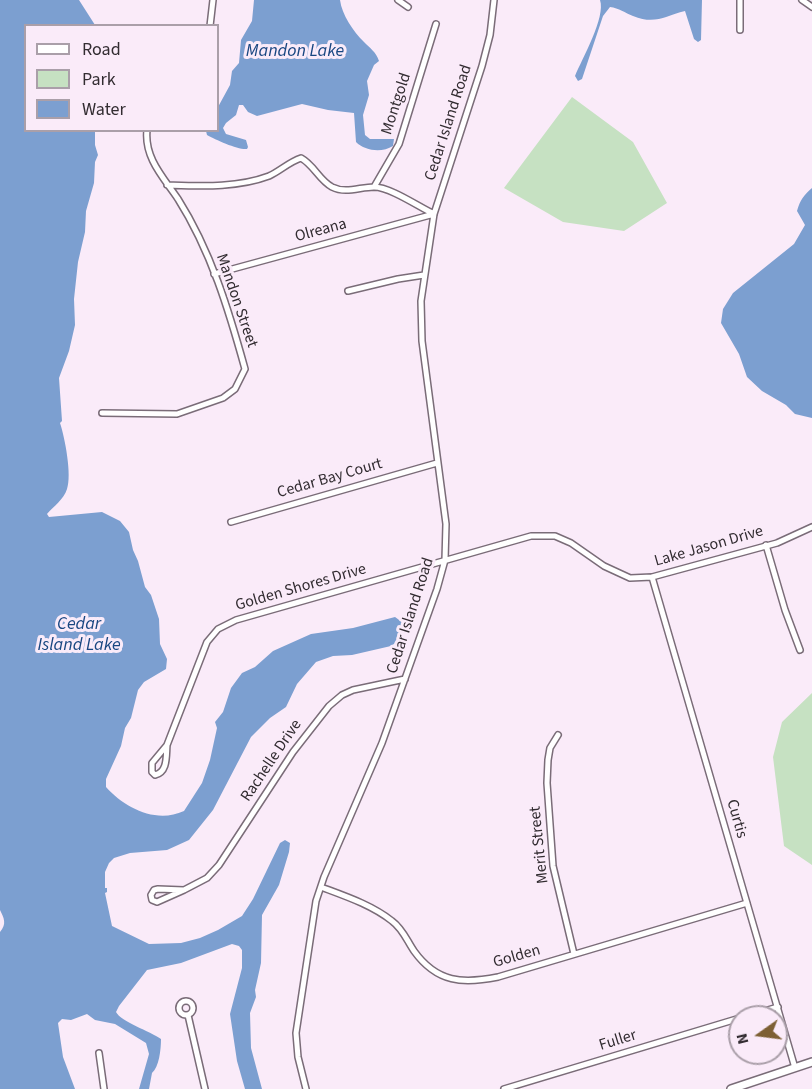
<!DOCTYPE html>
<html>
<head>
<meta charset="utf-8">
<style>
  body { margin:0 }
  #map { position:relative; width:812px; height:1089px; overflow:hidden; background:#faebf9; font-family:"Source Sans 3",sans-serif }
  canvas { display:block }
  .legend { position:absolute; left:24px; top:24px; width:195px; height:108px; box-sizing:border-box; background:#faebf9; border:2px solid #aa9fa9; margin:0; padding:8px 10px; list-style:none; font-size:18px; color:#322c31 }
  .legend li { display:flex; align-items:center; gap:12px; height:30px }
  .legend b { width:30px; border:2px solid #aa9fa9 }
  .north { position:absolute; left:728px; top:1005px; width:60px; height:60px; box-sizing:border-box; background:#faebf9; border:2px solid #aa9fa9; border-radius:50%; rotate:256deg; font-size:16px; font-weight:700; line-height:24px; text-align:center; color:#322c31 }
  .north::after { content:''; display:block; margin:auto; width:21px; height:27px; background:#7d6034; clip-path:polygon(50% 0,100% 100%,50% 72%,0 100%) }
</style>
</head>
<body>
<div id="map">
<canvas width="812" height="1089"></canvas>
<ul class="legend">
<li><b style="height:8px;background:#fff"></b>Road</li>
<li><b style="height:16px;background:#c6e1c2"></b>Park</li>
<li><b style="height:16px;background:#7c9fd0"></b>Water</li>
</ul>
<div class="north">N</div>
</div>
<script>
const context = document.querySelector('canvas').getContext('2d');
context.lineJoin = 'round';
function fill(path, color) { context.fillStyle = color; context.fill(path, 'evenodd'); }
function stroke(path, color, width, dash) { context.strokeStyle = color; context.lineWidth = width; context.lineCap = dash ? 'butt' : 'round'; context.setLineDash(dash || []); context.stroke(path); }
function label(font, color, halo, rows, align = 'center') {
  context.font = font + ' "Source Sans 3",sans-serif'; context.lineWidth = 6; context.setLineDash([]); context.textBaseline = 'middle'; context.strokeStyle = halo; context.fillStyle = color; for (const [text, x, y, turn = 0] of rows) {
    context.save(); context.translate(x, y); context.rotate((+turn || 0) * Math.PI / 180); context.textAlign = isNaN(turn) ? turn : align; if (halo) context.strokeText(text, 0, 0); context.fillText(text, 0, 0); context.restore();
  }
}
fill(new Path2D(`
  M572,97l61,45 34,61 -43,28 -61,-9 -59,-34z
  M812,693v172l-28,-19 -11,-89 9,-35z`), '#c6e1c2');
fill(new Path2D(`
  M0,0h79l16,25 -69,1v104l69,1v14l3,10 -3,7 -1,21 -8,28 -1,21 -7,30 -4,37 1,26 -6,26 -10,27 3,43 -2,2c5,15 12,52 7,66 -3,10 -14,18 -20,25l2,3 53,-5 18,9 9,11 4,18 5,11 7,26 6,8 8,24 1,25 7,15 -1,10 -22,13 -6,8 -7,28 -6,10 -4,18 -15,33v8c19,21 50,37 78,24l18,-28 8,-23 7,-32 -2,-6 8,-10 8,-24 11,-15 13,-6 18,-16 38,-17 42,-6 42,-11 7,5 1,8 -2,9 -10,7 -39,9 -19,1 -17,6 -19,22 -11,23 -16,11 -19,19 -38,73 -24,30 -22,10 -37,3 -16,5 -5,5 -4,9v16h2v4l-2,1 7,33 37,18 32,-1 19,-5 18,-8 24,-14 11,-17 27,-56 5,-3 5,3 -1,9 -10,33 -17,30 -1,48 -6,27 1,7 -6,16 1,35 11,41h-17l-8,-28 -7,-47 12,-46v-18l-3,-4 -7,-2 -51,19 -34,7 -28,36 -3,6c5,10 34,19 45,27 0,11 -2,28 -9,34l-3,16h-10l10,-35 -3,-11 -31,-19 -20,-4 -8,-6 -16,6 -9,-1 -4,4 5,34 12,32h-75v-157c7,-8 4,-14 0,-22z
  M254,0h86c2,15 13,31 24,42 6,6 12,10 15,19l-5,4 -7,16 2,14 -6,20 2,20 5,4h24l-1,7c-11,7 -28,5 -37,-4l-2,-29 -26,-3 -26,-6 -45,12 -9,-4 -5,-7h-4l-3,10 -10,8 -3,5 3,6 20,6 2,7 -1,2c-9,1 -31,-9 -40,-14l-1,-4 12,-1v-23l12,-22 2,-14 7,-8 2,-23 11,-19z
  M600,0h102l-1,40 -3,2 -4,-3 -9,-28c-20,5 -30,14 -52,5 -8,-3 -14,-8 -23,-9l-7,9 -21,63 -4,2 -3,-5c7,-17 31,-59 25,-76z
  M812,188v230l-17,-4 -9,-9 -24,-14 -15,-14 -8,-23 -18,-31 2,-14 10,-16 61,-49 11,-19 -8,-14c3,-11 7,-16 15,-23z`), '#7c9fd0');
const minor = new Path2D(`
  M398,0l10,7
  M802,0l10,7
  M210,26l3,-26
  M740,30v-30
  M167,185c34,1 70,3 102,-9 11,-5 20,-14 32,-18 13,7 18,22 31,29 14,7 28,0 42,0 16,0 45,20 60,27
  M374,187l25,-43 37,-120
  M214,274l220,-60
  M348,291l50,-12 26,-4
  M102,413l75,1 46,-16 12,-9 10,-20c-16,-58 -34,-118 -67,-170 -14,-21 -34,-41 -31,-69
  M231,522l206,-59
  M766,545l19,65 15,40
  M652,577l143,491
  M558,735l-8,13 -2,12 -1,23 6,83 21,88
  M167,745l40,-103 11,-13 18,-9 295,-84h24l16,7 33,23 26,12 22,-1 125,-34 35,-16
  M167,745c-1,11 1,27 -12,30l-3,-3v-9z
  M321,887c24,9 51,18 71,34 11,8 15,20 22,30 23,32 49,33 84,26l249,-74
  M158,889l26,1 -27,12 -5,-2 -1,-5 3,-5z
  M184,890l23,-12 12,-13 74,-113 36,-46 13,-11 11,-5 52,-11
  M179 1008a7 7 0 1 1 14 0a7 7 0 1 1-14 0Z
  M188,1015l17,74
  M744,1017l34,-10
  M99,1053l5,36
  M306,1089l-8,-32 -2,-24 20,-132 8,-24 58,-134 55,-154 8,-29 1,-36 -24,-183 -1,-40 13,-87 48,-148 8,-31 4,-35
  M504,1089l236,-71`);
const tertiary = new Path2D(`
  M731,1089l81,-27`);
stroke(minor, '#7a6c78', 8);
stroke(tertiary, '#7a6c78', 10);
stroke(minor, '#fff', 5);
stroke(tertiary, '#fff', 7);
label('16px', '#322c31', '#faebf9', [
  ["Montgold",397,104,-72],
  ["Cedar Island Road",449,123,-72],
  ["Olreana",321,231,-15],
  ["Mandon Street",236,301,71],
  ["Cedar Bay Court",330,479,-16],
  ["Lake Jason Drive",709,547,-16],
  ["Golden Shores Drive",301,588,-16],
  ["Cedar Island Road",411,616,-72],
  ["Rachelle Drive",272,761,-56],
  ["Curtis",736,819,74],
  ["Merit Street",540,845,-96],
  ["Golden",517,957,-16],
  ["Fuller",618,1041,-17]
]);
label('italic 18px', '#184681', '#faebf9', [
  ["Mandon Lake",295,52],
  ["Cedar",79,625],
  ["Island Lake",79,646]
]);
</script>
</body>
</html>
